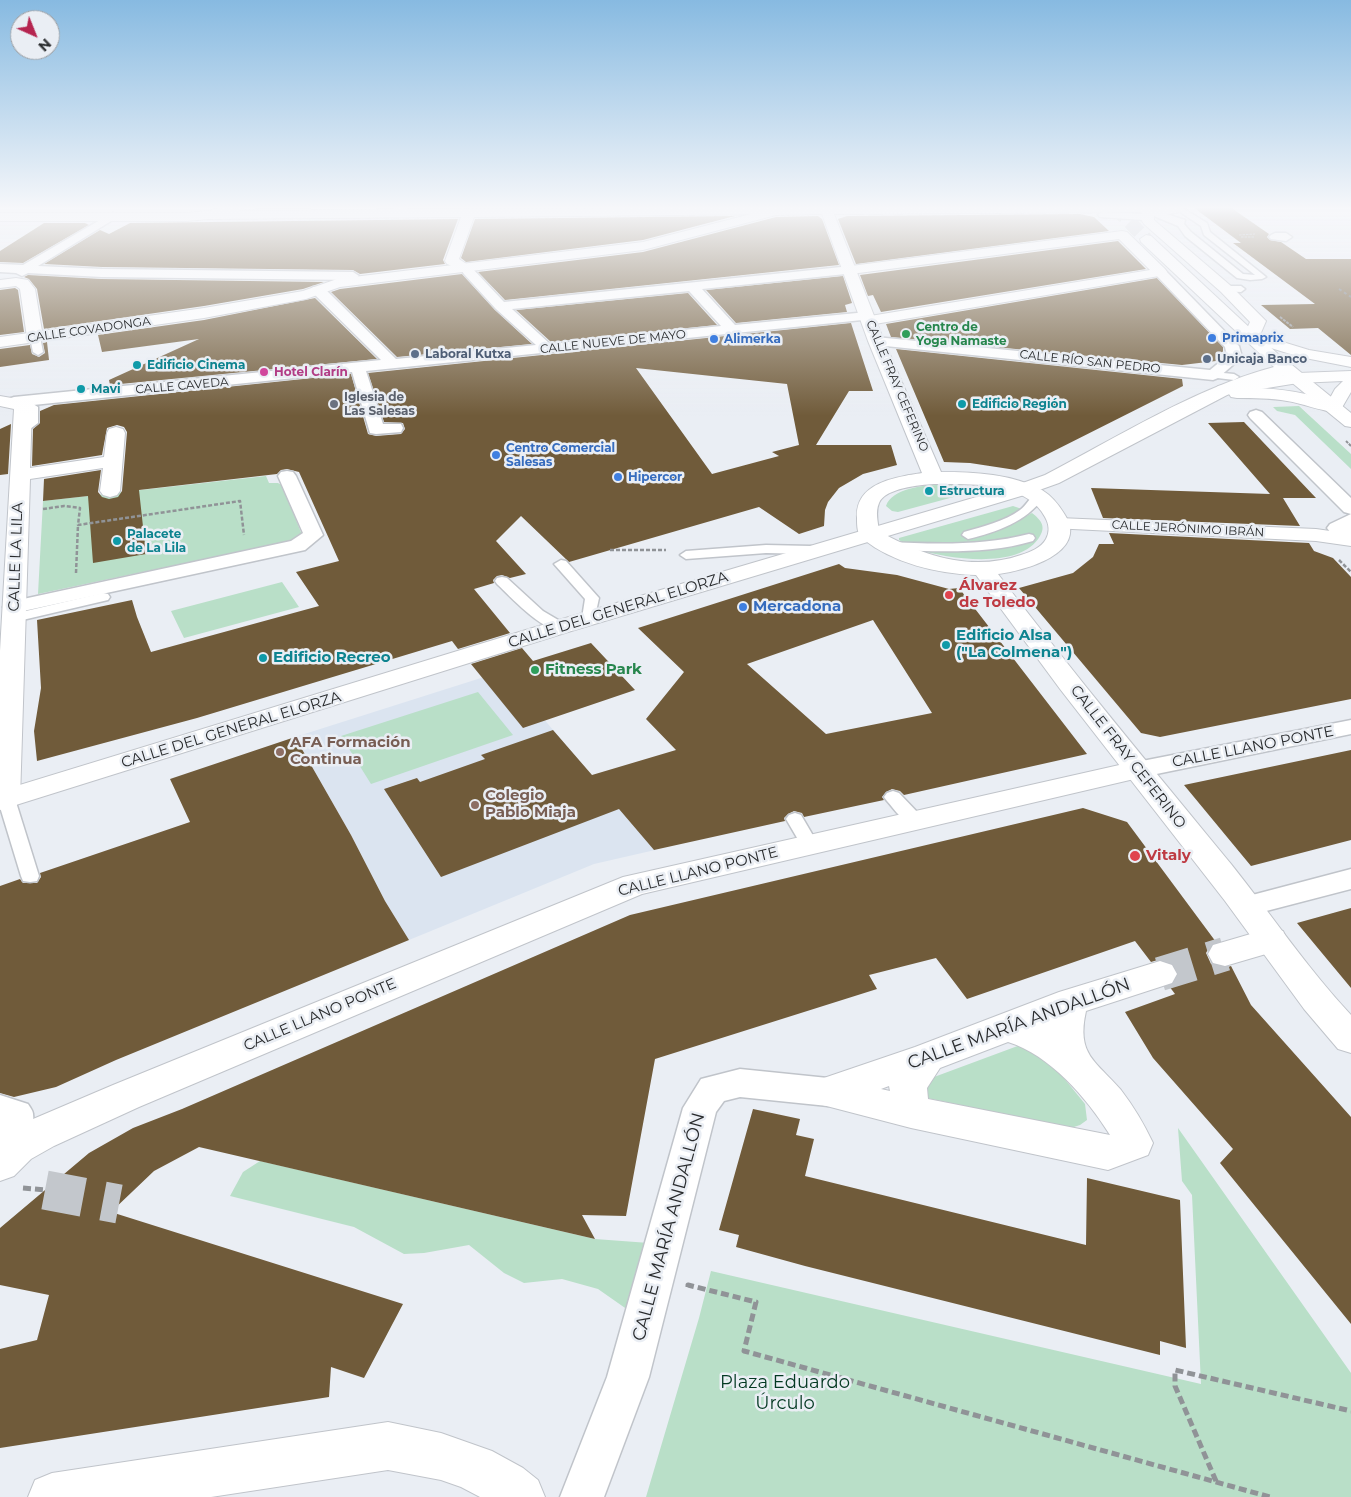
<!DOCTYPE html>
<html>
<head>
<meta charset="utf-8">
<style>
  body { margin:0 }
  #map { position:relative; width:1351px; height:1497px; overflow:hidden; background:#eaeef4; font-family:Montserrat,sans-serif }
  canvas { display:block }
  .north { position:absolute; left:10px; top:10px; width:50px; height:50px; box-sizing:border-box; background:#eaeef4; border:1px solid #9da0a4; border-radius:50%; rotate:136deg; font-size:14px; font-weight:700; line-height:20px; text-align:center; color:#292b2d }
  .north::after { content:''; display:block; margin:auto; width:18px; height:22px; background:#b52550; clip-path:polygon(50% 0,100% 100%,50% 72%,0 100%) }
</style>
</head>
<body>
<div id="map">
<canvas width="1351" height="1497"></canvas>
<div class="north">N</div>
</div>
<script>
const context = document.querySelector('canvas').getContext('2d');
context.lineJoin = 'round';
function fill(path, color) { context.fillStyle = color; context.fill(path, 'evenodd'); }
function stroke(path, color, width, dash) { context.strokeStyle = color; context.lineWidth = width; context.lineCap = dash ? 'butt' : 'round'; context.setLineDash(dash || []); context.stroke(path); }
function label(font, color, halo, rows, align = 'center') {
  context.font = font + ' Montserrat,sans-serif'; context.lineWidth = 5; context.setLineDash([]); context.textBaseline = 'middle'; context.strokeStyle = halo; context.fillStyle = color; for (const [text, x, y, turn = 0] of rows) {
    context.save(); context.translate(x, y); context.rotate((+turn || 0) * Math.PI / 180); context.textAlign = isNaN(turn) ? turn : align; if (halo) context.strokeText(text, 0, 0); context.fillText(text, 0, 0); context.restore();
  }
}
fill(new Path2D(`
  M503,671l152,179 -61,14 -185,76 -24,-39 -34,-66 -56,-98z`), '#dbe4f0');
fill(new Path2D(`
  M1299,406l52,48v15l-56,-54 -18,-4 -4,-4z
  M266,476l3,7h9l5,3 19,49 -7,5 -257,54 5,-93z
  M953,485l34,3 -89,24 -6,-1 -6,-5c7,-21 50,-22 67,-21z
  M1013,506l9,3 -31,15 -28,9 7,5 30,-8 32,-17c9,7 14,13 8,23 -19,34 -90,23 -121,14 32,-1 87,5 113,-10l-8,-5c-38,13 -82,7 -122,7l-3,-2v-2z
  M282,582l17,25 -115,31 -13,-27z
  M478,692l35,43 -142,49 -30,-48z
  M1023,1044l19,7 43,53 2,16 -7,5 -9,3 -149,-31 4,-17z
  M1178,1128l173,245v124h-705l53,-179 12,-47 490,113 -9,-189 -10,-14z
  M260,1161l335,78 54,4 -21,67 -30,-21 -36,-10 -38,4 -20,-10 -35,-28 -45,8 -20,1 -50,-27 -124,-31 13,-24z`), '#b9dfc8');
fill(new Path2D(`
  M259,207h134l-138,2z
  M1193,207h37l39,27 -2,3 3,3 11,2 25,17h45v96l-33,-27 -28,1 -29,-24 54,-1 -82,-61h8z
  M1080,214l14,3 15,14 -253,33 -18,-45 9,-3z
  M735,216l-92,24 -177,22 -5,-4 14,-39z
  M818,216l4,3 17,46 -334,35 -27,-28 165,-20 133,-35z
  M458,219l-15,41 2,4 -85,10 -7,-4 -251,-3 -58,-3 56,-34 9,4 21,-11z
  M44,223h41l4,2 -66,38 -23,-1v-11z
  M1118,241l28,28 -265,43 -8,-17 -5,1 -8,-21z
  M462,274l33,36 37,34 -135,13 -66,-65 9,-3z
  M28,275l74,4 222,3 -21,7 -99,17 -160,23 -7,-40 -8,-10 -5,-2z
  M843,276l9,27 -7,2 2,7 -111,11 -30,-33z
  M1157,278l66,69v8l-7,6 -34,4 -291,-28 -5,-13z
  M15,288l3,2 6,42 -24,3v-45z
  M688,293l29,32 -166,17 -35,-32z
  M315,298l62,61 -267,26 -1,-5 90,-41 -97,13 -4,-17 106,-15z
  M851,323l22,68h-24l-33,54h75l6,20 -34,9 -24,14 -11,14 -3,8 -1,16 -25,8 -40,-27 -190,55 -48,-46 -25,25 30,33 -16,4 -8,-3 -5,1 -4,4 1,3 -20,6 36,44 -52,16 -6,-8 -255,77 -160,43 -3,-30 7,-43 -4,-68 95,-20 5,17 14,35 168,-46 -23,-34 43,-11 -40,-89 -12,-3 -6,1 -4,4 -138,16 7,64 -53,9 -5,-67 -45,5 1,-22 57,-9 -3,22 4,5 7,2 9,-2 4,-6 5,-59 -3,-5 -7,-2 -10,3 -5,27 -70,11 1,-37 7,-6v-12l14,-6 297,-31 17,60 8,2 25,-2 4,-5 -2,-6 -19,-1 -16,-49zM636,368l151,16 12,61 -27,7 7,4 -67,18z
  M47,342l2,18 -49,7v-18l30,-4 2,9 7,3 6,-4 -2,-10z
  M896,349l286,30 1,7 -167,84 -46,-7 -26,-1z
  M1244,422l72,76h-33l17,28 -197,-8 -12,-30 179,6 -62,-71z
  M11,424l-3,50 -8,1v-46z
  M1109,533l200,10 5,8 19,7 18,19v122l-191,38 -19,-4 -122,-145 54,-15 20,-16 6,-13h15z
  M839,564l6,4 52,7 52,14 10,-1 128,166 -183,41 -4,-4 -8,-2 -6,3 -4,5 2,3 -80,17 -2,-4 -8,-2 -6,3 -4,4 1,3 -131,29 -35,-41 -178,68 -57,-88 33,-11 3,4 65,-23 -4,-4 72,-25 39,45 84,-25 -30,-31 38,-47 -46,-44zM873,620l59,93 -106,21 -79,-70z
  M591,643l44,47 -112,38 -52,-64 51,-16 11,13z
  M295,737l56,98 34,66 24,39 -293,120 -60,27 -42,10 -14,-4v-207l20,-7 3,4h14l4,-6 -1,-4 150,-51 -20,-43z
  M1351,750v90l-100,26 -67,-81z
  M1083,808l44,14 89,120 -5,2 -5,9 5,11 14,4 6,-2 20,39 100,112v207l-131,-161 13,-14 -80,-91 -28,-46 50,-18 -6,-8 5,-2 5,-9 -5,-11 -13,-5 -10,3 -16,-21 -168,58 -31,-41 -67,17 8,14 -222,70 -29,157 -44,-1 13,24 -396,-92 -45,24 -43,41 292,92 -39,74 -33,-11 -2,30 -329,51v-99l37,-9 12,-45 -49,-10v-57l89,-75 44,-25 49,-19 448,-194z
  M1351,908v80l-54,-65z
  M753,1109l47,10 -4,16 18,4 -9,37 281,69 1,-67 93,22 6,148 -26,-7v14l-355,-89 -69,-19 3,-12 -20,-5z`), '#705b3a');
stroke(new Path2D(`
  M45,1190l74,14`), '#c3c7cc', 39, [39, 20]);
stroke(new Path2D(`
  M1160,974l65,-20`), '#c3c7cc', 34, [34, 18]);
stroke(new Path2D(`
  M1115,207l31,32`), '#c3c7cc', 14, [14, 7]);
const service = new Path2D(`
  M1150,207h6l4,5 25,8 -1,4 7,8 52,42 12,1 -51,-40 -3,-9 -27,-18 7,-1 26,16 3,9 56,45 -4,2 -12,1 -13,-2 -52,-42 -7,-10 -24,-10 -5,-7z
  M1226,286h15l4,3 -4,3 -18,-1v-4z
  M35,334l5,3 3,15 -5,3 -5,-3 -3,-15z
  M1213,372l21,2 5,3 -5,3 -25,-3 -1,-2z
  M33,404l5,3v16l-12,9h-8l-1,-2 11,-8v-15z
  M1038,493l6,4c-18,25 -47,35 -76,42l-6,-4 2,-3c18,-5 41,-11 56,-22 7,-5 10,-14 18,-17z
  M1029,534l4,1 2,3 -2,3c-47,14 -97,10 -146,9l-6,-4 6,-4c48,2 95,4 142,-8z
  M766,545l45,1 6,4 -6,4 -45,-1 -80,6 -6,-4 6,-4z
  M561,560l5,1 33,37 -5,23 -5,1 -7,-4 3,-19 -31,-35z
  M502,577l5,1 36,33 22,13 2,3 -2,3c-20,5 -54,-33 -68,-46l-2,-3 2,-3z
  M103,593l5,1 2,3 -2,3 -94,22 -7,-4 2,-3z
  M893,791l6,2 22,23 3,4 -3,4c-15,4 -25,-13 -34,-23l-3,-4 3,-4z
  M6,793l6,2 3,4 24,77 -2,5 -7,1 -7,-1 -2,-5 -21,-69v-12z
  M795,813l6,2 17,29 -3,4 -6,2 -6,-2 -17,-29 3,-4z`);
const pedestrian = new Path2D(`
  M396,207h12l-11,9h-8l-2,-2z
  M1104,212l39,2 6,3 -6,3 -43,-3 -2,-2 2,-2z
  M112,213l4,1 2,2 -2,2 -78,48 64,3 251,3 6,4 -6,4 -251,-3 -74,-4 -6,3 -6,-3 -16,-1v-8l23,1z
  M1275,233h11l6,4 -6,4 -15,-2 -2,-2 2,-2z
  M851,266l4,1 2,3 -2,3 -153,16 33,36 132,-13 7,4 -2,3 -506,52 17,53h18l2,4 -2,4 -25,2 -6,-1 -18,-61 -338,35 -6,-2 -2,-3 2,-3 6,-2 367,-37 -68,-67 -2,-3 2,-3h10l73,72 140,-14 -40,-36 -32,-35 -2,-3 6,-4 4,1 32,34zM689,291l32,35 -171,18 -38,-35z
  M1160,268l4,1 75,77 3,11 -24,21 -5,2 -337,-35 -5,-1 -2,-3 2,-3 5,-1 334,33 17,-14 -2,-9 -69,-72 -2,-3z
  M1256,410l6,2 89,86v16l-7,-2 -94,-94 -2,-3 2,-3z
  M287,471l6,1 3,4 27,59 -18,15 -291,63 -8,-1 -3,-5 3,-5 8,-1 277,-60 12,-8 -25,-57 3,-4z
  M1351,514v25l-21,-7 -3,-4 3,-4z
  M1351,720v14l-214,44 -9,-2 -4,-6 4,-6 9,-2z
  M1351,869v20l-104,27 -10,-3 -5,-7 5,-7z
  M740,1069l88,9 12,4 5,10 -5,10 -12,4 -88,-9 -16,4 -8,11 -67,265 -45,120h-44l47,-120 76,-269 18,-29z
  M0,1095l28,9c2,3 5,7 5,10 3,19 -18,35 -33,40z`);
const minor = new Path2D(`
  M776,207l4,1 2,3 -2,3 -306,3 -15,42 12,8 -7,4 -17,-7 -2,-3 16,-44 -253,2 -6,-4 6,-4z
  M1136,207h46l1,2 -2,3c-10,2 -18,3 -27,0v8l77,66 35,35 -6,14 49,15 42,7v10l-51,-10 -55,-17 -2,-3 7,-15 -29,-30 -77,-68 -2,-3 1,-6z
  M1122,231l5,1 38,37 2,3 -2,3 -296,50 -5,-2 -3,-3 3,-3 286,-47 -31,-31 -268,35 -7,-4 7,-4z
  M16,278l12,2 7,9 8,48 -2,3h-12l-2,-3 -7,-48 -4,-3 -16,2v-8z
  M1351,371v21l-11,19 -6,1 -6,-1 -3,-4 10,-18 8,-8 -45,2 -74,12 -6,-1 -3,-4 3,-4 6,-1 74,-12z
  M0,396l29,5 3,4 -2,63 74,-11 3,-24 2,-4 7,-2 7,2 2,4 -5,58 -3,4 -7,2 -7,-2 -3,-4 3,-23 -73,11 -10,320 -4,7 -10,2 -6,-1v-156l14,-242 -14,-3z
  M1059,518l257,11 35,5v12l-35,-5 -264,-13 -4,-4 4,-4z
  M1137,761l10,3 4,6 -4,6 -505,118 -503,213 -85,39 -23,13 -17,17 -14,5v-43l26,-16 87,-37 510,-208z
  M1271,928l12,3 4,9 -4,9 -58,17 -12,-3 -5,-9 5,-9z
  M1160,961l12,4 5,9 -5,9 -86,28c-10,44 10,50 35,79 13,17 23,34 32,53l-5,12 -40,15 -197,-42 -96,-25 -6,-11 6,-11 100,-34 144,-55zM1008,1042c42,13 79,56 102,93l-182,-36 -1,-11 13,-20zM889,1086l1,5 -9,-2z
  M388,1422l53,11 51,18 31,17 15,12 7,17h-65l-19,-10 -20,-7 -53,-10 -177,27h-183l7,-17 17,-7z`);
const tertiary = new Path2D(`
  M226,207h18l-2,3 -34,9 -21,2h-187v-8h187l21,-2z
  M778,207l371,1 -6,4 -309,2 50,127 57,131c34,0 71,2 101,18 10,6 17,15 23,25 24,38 -41,56 -67,59 75,99 154,194 233,290 40,50 76,104 120,151v38l-13,-4 -34,-40 -79,-108 -165,-212 -84,-114c-38,-1 -83,-12 -113,-36 -6,-4 -6,-14 -6,-21 -2,-35 38,-41 65,-45l-54,-132 -46,-127 -46,1 -133,35 -303,37 -34,12 -102,19 -204,29v-10l204,-29 99,-17 34,-12 306,-37zM934,484c35,0 92,-3 111,33 4,7 5,15 1,22 -5,9 -16,13 -25,16 -49,17 -99,1 -142,-24 -1,-9 -4,-19 0,-28 6,-15 41,-18 55,-19z`);
const secondary = new Path2D(`
  M1286,364l6,1 59,48v14l-6,-1 -65,-53 -2,-4 2,-4z`);
const trunk = new Path2D(`
  M1146,235l5,1 143,133 -2,4 -49,15c34,-1 65,5 97,15l3,4 -3,4c-14,3 -37,-8 -53,-10 -16,-3 -33,-3 -50,-3l-6,-1 -2,-3 -170,89 -28,10 -463,139 -568,178v-19l552,-169 465,-137 28,-10c73,-38 150,-87 229,-108l-133,-125 -1,-3z`);
stroke(service, '#c0c4ca', 3);
stroke(pedestrian, '#c0c4ca', 3);
stroke(minor, '#c0c4ca', 2);
stroke(tertiary, '#c0c4ca', 2);
stroke(secondary, '#c0c4ca', 2);
stroke(trunk, '#c0c4ca', 2);
stroke(new Path2D(`
  M1239,235l16,-1
  M1241,237h14
  M1280,317l2,1`), '#909397', 1, [2.5, 1]);
stroke(new Path2D(`
  M1280,317l13,10
  M1346,441l5,5`), '#909397', 2, [3, 1]);
stroke(new Path2D(`
  M43,509l21,-3 16,2 -2,17 162,-24 4,34
  M610,550h56
  M1339,560l12,12
  M76,573l2,-48`), '#909397', 2.5, [4, 2]);
stroke(new Path2D(`
  M23,1188l22,2
  M688,1287v-2l68,17 -12,49 526,146
  M1216,1481l-41,-95v-16l176,41`), '#909397', 5, [8, 4]);
fill(service, '#fff');
fill(pedestrian, '#fff');
fill(minor, '#fff');
fill(tertiary, '#fff');
fill(secondary, '#fff');
fill(trunk, '#fff');
stroke(new Path2D(`
  M1339,289l12,8`), '#6d7073', 2, [3, 3]);
const sky = context.createLinearGradient(0, 0, 0, 416);
sky.addColorStop(0, '#87bae1');
sky.addColorStop(0.5, '#f6f7fa');
sky.addColorStop(1, '#f6f7fa00');
context.fillStyle = sky;
context.fillRect(0, 0, 1351, 416);
for (const [x, y, r, color] of [
  [906,334,5,"#2e9e5b"],
  [1212,338,5,"#3f7fe0"],
  [714,339,5,"#3f7fe0"],
  [415,354,5,"#5c6f8a"],
  [1207,359,5,"#5c6f8a"],
  [137,365,5,"#0f9aa8"],
  [264,372,5,"#d1479c"],
  [81,389,5,"#0f9aa8"],
  [334,404,5,"#6b7280"],
  [962,404,5,"#0f9aa8"],
  [496,455,5,"#3f7fe0"],
  [618,477,5,"#3f7fe0"],
  [929,491,5,"#0f9aa8"],
  [117,541,5,"#0f9aa8"],
  [949,595,5,"#e0444e"],
  [743,607,5,"#3f7fe0"],
  [946,645,5,"#0f9aa8"],
  [263,658,5,"#0f9aa8"],
  [535,670,5,"#2e9e5b"],
  [280,752,5,"#8d6e63"],
  [475,805,5,"#8d6e63"],
  [1135,856,6,"#e0444e"]
]) { const dot = new Path2D(); dot.arc(x, y, r, 0, 2 * Math.PI); context.fillStyle = color; context.fill(dot); stroke(dot, '#eaeef4', 2); }
label('bold 12px', '#27864d', '#eaeef4', [
  ["Centro de",916,327],
  ["Yoga Namaste",916,341]
], 'left');
label('12px', '#292b2d', '#eaeef4', [
  ["CALLE COVADONGA",89,330,-8],
  ["CALLE NUEVE DE MAYO",613,342,-6],
  ["CALLE RÍO SAN PEDRO",1090,362,6],
  ["CALLE CAVEDA",182,386,-5],
  ["CALLE FRAY CEFERINO",897,386,67],
  ["CALLE JERÓNIMO IBRÁN",1188,529,3]
]);
label('bold 12px', '#366cbe', '#eaeef4', [
  ["Primaprix",1222,338],
  ["Alimerka",724,339],
  ["Centro Comercial",506,448],
  ["Salesas",506,462],
  ["Hipercor",628,477]
], 'left');
label('bold 12px', '#4e5e75', '#eaeef4', [
  ["Laboral Kutxa",425,354],
  ["Unicaja Banco",1217,359]
], 'left');
label('bold 12px', '#0d838f', '#eaeef4', [
  ["Edificio Cinema",147,365],
  ["Mavi",91,389],
  ["Edificio Región",972,404],
  ["Estructura",939,491],
  ["Palacete",127,534],
  ["de La Lila",127,548]
], 'left');
label('bold 12px', '#b23c85', '#eaeef4', [
  ["Hotel Clarín",274,372]
], 'left');
label('bold 12px', '#5b616d', '#eaeef4', [
  ["Iglesia de",344,397],
  ["Las Salesas",344,411]
], 'left');
label('15px', '#292b2d', '#eaeef4', [
  ["CALLE LA LILA",16,557,-88],
  ["CALLE DEL GENERAL ELORZA",618,610,-17],
  ["CALLE DEL GENERAL ELORZA",231,730,-17],
  ["CALLE LLANO PONTE",1253,747,-11],
  ["CALLE FRAY CEFERINO",1128,757,52],
  ["CALLE LLANO PONTE",698,872,-14],
  ["CALLE LLANO PONTE",320,1015,-23]
]);
label('bold 15px', '#be3a42', '#eaeef4', [
  ["Álvarez",959,586],
  ["de Toledo",959,603],
  ["Vitaly",1146,856]
], 'left');
label('bold 15px', '#366cbe', '#eaeef4', [
  ["Mercadona",753,607]
], 'left');
label('bold 15px', '#0d838f', '#eaeef4', [
  ["Edificio Alsa",956,636],
  ["(\"La Colmena\")",956,653],
  ["Edificio Recreo",273,658]
], 'left');
label('bold 15px', '#27864d', '#eaeef4', [
  ["Fitness Park",545,670]
], 'left');
label('bold 15px', '#785e54', '#eaeef4', [
  ["AFA Formación",290,743],
  ["Continua",290,760],
  ["Colegio",485,796],
  ["Pablo Miaja",485,813]
], 'left');
label('18px', '#292b2d', '#eaeef4', [
  ["CALLE MARÍA ANDALLÓN",1019,1024,-20],
  ["CALLE MARÍA ANDALLÓN",669,1227,-75]
]);
label('18px', '#033922', '#eaeef4', [
  ["Plaza Eduardo",785,1383],
  ["Úrculo",785,1404]
]);
</script>
</body>
</html>
